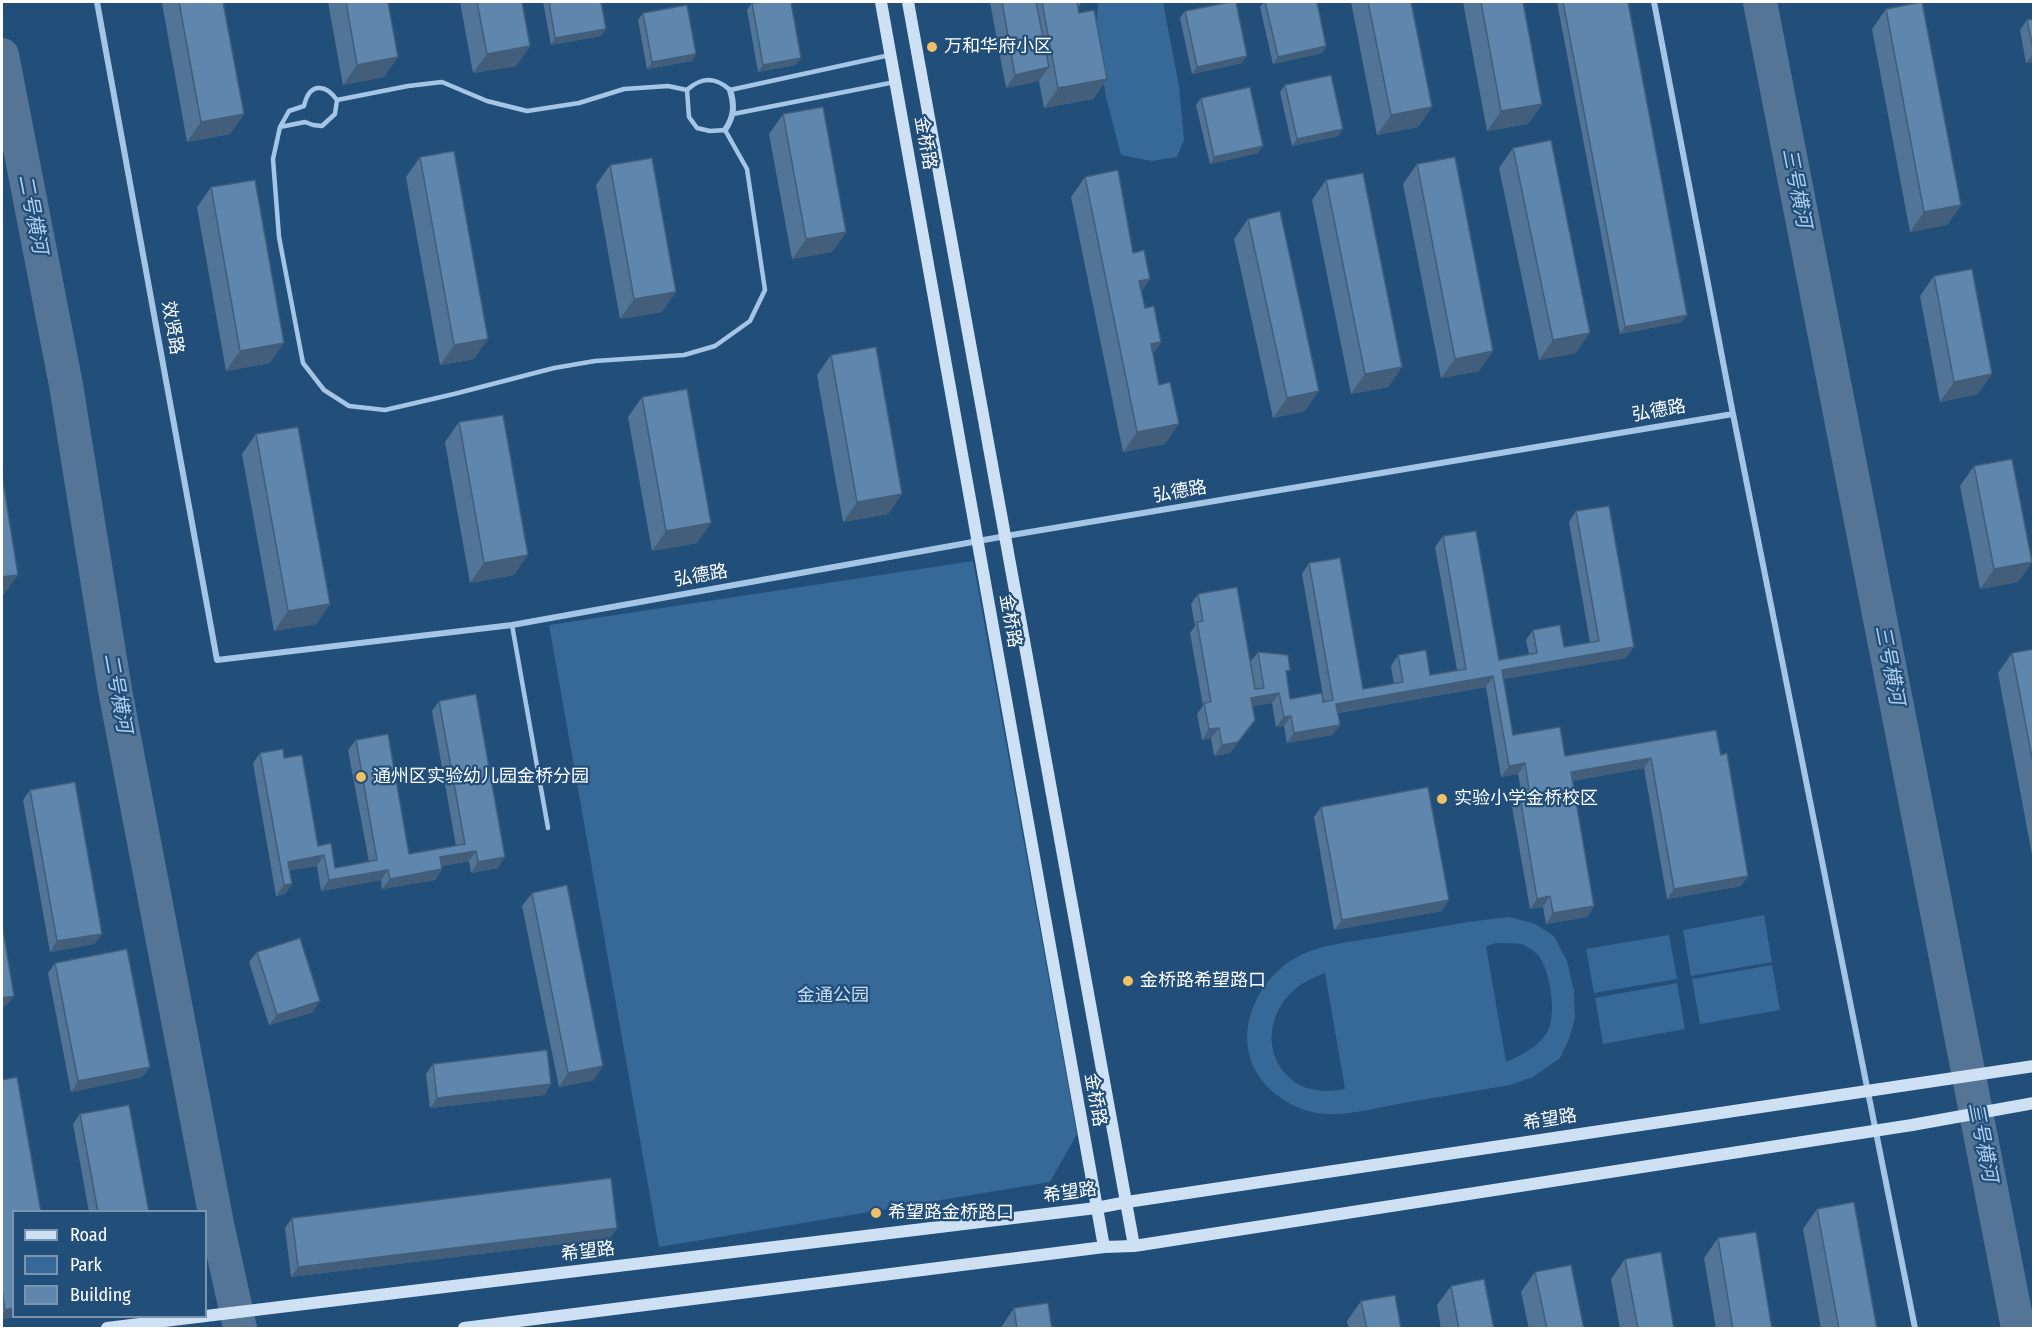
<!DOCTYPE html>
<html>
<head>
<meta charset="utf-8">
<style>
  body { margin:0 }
  #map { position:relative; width:2035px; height:1330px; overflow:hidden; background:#224e7a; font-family:"Fira Sans Condensed",sans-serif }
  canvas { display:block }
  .frame { position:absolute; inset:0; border:3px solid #fff; pointer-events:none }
  .legend { position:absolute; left:12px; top:1210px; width:195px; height:108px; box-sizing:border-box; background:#224e7a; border:2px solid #7a95af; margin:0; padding:8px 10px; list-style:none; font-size:18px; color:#fff }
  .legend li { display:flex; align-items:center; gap:12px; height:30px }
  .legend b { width:30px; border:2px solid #7a95af }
</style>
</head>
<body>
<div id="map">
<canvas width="2035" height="1330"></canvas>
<div class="frame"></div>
<ul class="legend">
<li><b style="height:8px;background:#cee1f4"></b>Road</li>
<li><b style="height:16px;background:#366898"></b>Park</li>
<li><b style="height:16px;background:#5f87ae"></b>Building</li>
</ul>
</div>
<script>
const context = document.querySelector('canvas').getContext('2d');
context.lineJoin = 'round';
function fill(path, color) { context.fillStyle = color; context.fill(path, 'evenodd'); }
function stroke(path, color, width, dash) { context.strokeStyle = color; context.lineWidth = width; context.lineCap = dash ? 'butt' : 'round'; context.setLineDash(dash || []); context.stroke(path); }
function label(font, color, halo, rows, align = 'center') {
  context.font = font + ' "Fira Sans Condensed","Noto Sans SC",sans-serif'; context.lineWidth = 4.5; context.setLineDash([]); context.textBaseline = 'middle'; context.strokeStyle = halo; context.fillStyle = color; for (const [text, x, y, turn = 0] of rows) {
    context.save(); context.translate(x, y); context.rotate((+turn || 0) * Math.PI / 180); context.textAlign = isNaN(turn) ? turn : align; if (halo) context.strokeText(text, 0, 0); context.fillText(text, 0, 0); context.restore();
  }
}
fill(new Path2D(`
  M1098,2h65l16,84 5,54 -7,17 -25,4 -31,-6 -15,-58 -10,-62z
  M973,561l104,573 -27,48 -391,65 -110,-622z
  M1764,915l8,47 -81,14 -8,-46z
  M1510,917l25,7 19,12 13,25 7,30 1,27 -6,21 -9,19 -27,19 -23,8c-37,6 -75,13 -112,19 -27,5 -58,14 -86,8 -27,-6 -55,-28 -62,-55 -11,-36 11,-78 42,-97 26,-16 59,-18 88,-23 43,-7 86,-16 130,-20zM1496,943c8,1 20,-1 28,2 4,2 12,7 15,11 11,16 17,54 10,72 -7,17 -27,27 -43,34l-20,-116zM1325,973l20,116c-15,3 -35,3 -49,-6 -33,-22 -31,-67 -3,-92 9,-9 20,-13 32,-18z
  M1669,935l8,44 -83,14 -8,-44z
  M1772,965l8,45 -80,14 -8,-45z
  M1677,983l8,46 -82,15 -8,-46z`), '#366898');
stroke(new Path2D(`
  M1760,2l258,1326
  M2,55l64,330 49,305 102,534 23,104`), '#557596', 34);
stroke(new Path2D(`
  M687,90l2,27 8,11 13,3 15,-1 22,39 18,121 -15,31 -35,25 -31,9 -89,6 -41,7 -100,26 -69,16 -36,-4 -25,-16 -21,-27 -24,-126 -6,-78 7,-32 9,-16 15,-5c5,-23 21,-23 33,-6l71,-14 34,-4 45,19 40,10 52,-8 45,-14 44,-3 19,4c15,-14 29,-13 43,0l160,-35
  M733,114l162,-32
  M280,127l25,-5 8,3 9,1 13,-12 2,-14
  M512,625l36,203`), '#a4c5e5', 4.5);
stroke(new Path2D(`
  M97,2l120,658 295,-35 494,-89 727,-122 -79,-412
  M725,130c9,-13 10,-25 5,-40
  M1733,414l182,914`), '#a4c5e5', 6);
stroke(new Path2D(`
  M881,2l223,1245
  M908,2l226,1244
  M107,1328l989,-120 31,-6 907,-136
  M464,1328l640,-81 30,-1 778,-121 122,-22`), '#cee1f4', 12);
fill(new Path2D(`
  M163,2h60l21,112 -14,20 -43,8 -25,-139z
  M328,2h60l-4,75 -41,8z
  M460,2h62l8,44 -14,20 -43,7z
  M543,2h58l5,27 -5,7 -50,9z
  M990,2h92l-4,5 1,6 28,66 -14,20 -49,9 -5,-27 -33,7z
  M1264,2h53l9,44 -4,7 -49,11 -13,-57z
  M1351,2h60l21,105 -14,20 -41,8z
  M1463,2h60l19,102 -14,20 -41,7z
  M1557,2h71l59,313 -5,7 -62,12z
  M752,3l44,62 -38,7 -11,-62z
  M1886,9l75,196 -14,20 -37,7 -38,-203z
  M1185,11l57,52 -50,11 -12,-56z
  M643,13l53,41 -4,7 -45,8 -9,-49z
  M2034,19v43l-8,1 -6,-33 7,-10z
  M1285,85l53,51 -46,10 -12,-54z
  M1201,98l57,55 -48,11 -14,-59z
  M783,114l63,118 -14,20 -40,7 -23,-125z
  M1513,148l63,205 -37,7 -40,-192z
  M420,157l54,202 -34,6 -34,-188z
  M1417,164l62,207 -38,7 -38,-194z
  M610,165l52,147 -42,7 -24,-134z
  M1085,177l48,76 12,55 16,34 -8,12 12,90 -42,8 -52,-255z
  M1326,180l76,187 -14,20 -37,7 -39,-194z
  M211,187l59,176 -44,8 -29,-164z
  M1248,219l57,192 -32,7 -39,-179z
  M1934,276l44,118 -38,8 -20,-106z
  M831,355l71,139 -14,20 -45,8 -26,-147z
  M642,397l55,146 -45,8 -24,-134z
  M459,422l55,153 -44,8 -25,-141z
  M256,434l74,170 -14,20 -42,7 -32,-177z
  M1974,466l58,96 -14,20 -38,7 -20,-103z
  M1576,511l58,136 -8,11 -123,21 10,56 52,21 156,-1 27,121 -7,10 -74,13 -23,-131 -72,13 22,125 -7,11 -41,7 -3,-17 -13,2 -19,-108 8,-10 2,-1 -3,-16 -17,3 -15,-90 -148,26 2,12 -8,10 -45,8 -3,-17 -8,1 -4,-24 -19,3 2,14 -25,33 -16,3 -3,-18 -9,2 -5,-26 6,-8 -13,-73 5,-7 -4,-22 7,-10 52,68 8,-10 28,23 4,24 34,3 -22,-128 7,-11 54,126 31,-5 -3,-18 7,-11 32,20 27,-5 -22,-123 8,-11 56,124 30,-6 -3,-14 7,-10 31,17 26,-4 -21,-121z
  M2034,649v210l-1,1 -35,-187 14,-20z
  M439,701l59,167 -27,5 -2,-12 -27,5v3l-7,11 -53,9 -1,-9 -60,11 -4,-25 -28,4 3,14 -7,10 -9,2 -23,-133 7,-10 24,5 34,88 17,22 34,-6 -21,-112 8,-10 53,114 47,-8 -24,-135z
  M30,790l72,144 -8,10 -44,8 -27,-152z
  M1321,807l121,104 -108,19 -20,-113z
  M532,893l62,187 -35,7 -37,-181z
  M257,952l56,60 -44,13 -20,-63z
  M55,963l95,104 -8,10 -71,15 -23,-119z
  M433,1064l118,20 -7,11 -114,13 -4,-34z
  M2,1080l12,237h3l-15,2z
  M80,1114l69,98h-60l-16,-88z
  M1817,1209l60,120h-56l-18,-100z
  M292,1218l325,10 -7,10 -319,39 -6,-49z
  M1718,1238l54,91h-56l-12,-71z
  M1625,1259l49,70h-54l-9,-50z
  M1535,1272l49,57h-55l-8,-37z
  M1451,1286l43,43h-53l-4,-24z
  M1361,1301l40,28h-52l-2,-8z
  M1014,1308l38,21h-52z`), '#527496');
fill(new Path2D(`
  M606,29l-5,7 -50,9 4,-7z
  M530,46l-14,20 -43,7 14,-19z
  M1326,46l-4,7 -49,11 5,-7z
  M2034,53v9l-8,1z
  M696,54l-4,7 -45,8 5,-7z
  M1247,56l-5,7 -50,11 5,-7z
  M398,57l-14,20 -41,8 14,-20z
  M801,58l-5,7 -38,7 5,-7z
  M1049,67l-10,14 -33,7 9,-13z
  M1107,79l-14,20 -49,9 14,-20z
  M1542,104l-14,20 -41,7 14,-20z
  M1432,107l-14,20 -41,8 14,-20z
  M244,114l-14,20 -43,8 14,-20z
  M1343,129l-5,7 -46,10 5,-7z
  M1263,146l-5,7 -48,11 4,-7z
  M1961,205l-14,20 -37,7 14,-20z
  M846,232l-14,20 -40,7 14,-20z
  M1150,279l-14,20 3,-18z
  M676,292l-14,20 -42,7 14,-20z
  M1687,315l-5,7 -62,12 5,-7z
  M1590,333l-14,20 -37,7 14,-20z
  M488,339l-14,20 -34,6 14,-20z
  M1161,342l-14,20 4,-18z
  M284,343l-14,20 -44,8 14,-20z
  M1493,351l-14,20 -38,7 14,-19z
  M1402,367l-14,20 -37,7 14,-20z
  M1992,374l-14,20 -38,8 14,-20z
  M1319,391l-14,20 -32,7 14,-20z
  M1179,424l-14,20 -42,8 14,-20z
  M902,494l-14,20 -45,8 14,-20z
  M711,523l-14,20 -45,8 14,-20z
  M528,555l-14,20 -44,8 14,-20z
  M2032,562l-14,20 -38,7 14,-20z
  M18,575l-14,20h-2v-18z
  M330,604l-14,20 -42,7 14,-20z
  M1634,647l-8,11 -132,23 8,-11z
  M1493,676l-7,11 -157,27 7,-10z
  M1279,693l-7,10 -28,5 7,-10z
  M1291,716l-7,10 -8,1 8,-10z
  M1255,720l-25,33 -16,3 8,-11z
  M1340,725l-8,10 -45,8 7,-10z
  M1219,728l-8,10 -9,2 7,-11z
  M1651,758l-7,10 -80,14 7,-10z
  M1525,763l-7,11 -17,3 8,-11z
  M476,851l-7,10 -36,7 7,-11z
  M324,855l-7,11 -37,6 8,-10z
  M505,857l-7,11 -27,5 7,-11z
  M442,869l-7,11 -53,9 8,-10z
  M388,870l-7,10 -60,11 8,-11z
  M1748,876l-7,10 -74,13 7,-10z
  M292,884l-7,10 -9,2 8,-11z
  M1550,896l-7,11 -13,2 7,-10z
  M1449,900l-7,11 -108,19 8,-10z
  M1594,906l-7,11 -41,7 7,-11z
  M102,934l-8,10 -44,8 7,-11z
  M14,996l-8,10 -4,1v-9z
  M320,1001l-7,11 -44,13 8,-10z
  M603,1066l-9,14 -35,7 9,-14z
  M150,1067l-8,10 -71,15 7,-11z
  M551,1084l-7,11 -114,13 7,-10z
  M617,1228l-7,10 -319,39 7,-10z
  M14,1308v9h3l-15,2v-4l3,-5z`), '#425e7a');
const building = new Path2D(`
  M179,2h44l21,112 -43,8z
  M346,2h42l10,55 -41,8z
  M477,2h45l8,44 -43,8z
  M549,2h52l5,27 -51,9z
  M762,2h29l10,56 -38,7 -11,-62z
  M1002,2h34l13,65 -34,8z
  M1042,2h35l2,11 15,-3 13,69 -49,9z
  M1230,2h6l11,54 -50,11 -12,-56z
  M1265,2h52l9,44 -48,11z
  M1368,2h43l21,105 -41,8z
  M1481,2h42l19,102 -41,7z
  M1563,2h65l59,313 -62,12z
  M1922,2l39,203 -37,7 -38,-203z
  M687,5l9,49 -44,8 -9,-49z
  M2034,19v34l-7,-33z
  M1331,75l12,54 -46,10 -12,-54z
  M1250,87l13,59 -49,11 -13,-59z
  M823,107l23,125 -40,7 -23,-125z
  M1551,140l39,193 -37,7 -40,-192z
  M454,151l34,188 -34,6 -34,-188z
  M1455,157l38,194 -38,8 -38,-195z
  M652,158l24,134 -42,7 -24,-134z
  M1118,170l15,83 11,-3 6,29 -11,2 6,27 9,-2 7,36 -10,2 8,41 11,-3 9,42 -42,8 -52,-255z
  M1363,173l39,194 -37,7 -39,-194z
  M255,180l29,163 -44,8 -29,-164z
  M1280,211l39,180 -32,7 -39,-179z
  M1972,269l20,105 -38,8 -20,-106z
  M876,347l26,147 -45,8 -26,-147z
  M687,389l24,134 -45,8 -24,-134z
  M503,415l25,140 -44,8 -25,-141z
  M298,427l32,177 -42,7 -32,-177z
  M2012,459l20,103 -38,7 -20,-103z
  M2,475l16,100 -16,2z
  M1609,506l25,141 -132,23 11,65 47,-8 5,29 151,-26 5,25 6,-2 21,123 -74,13 -23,-131 -80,14 23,134 -41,7 -3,-17 -13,3 -18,-108 10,-2 -4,-26 -16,3 -16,-90 -157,28 4,21 -46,8 -3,-17 -7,1 -5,-24 -28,5 4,22 -17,22 -16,3 -3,-17 -10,1 -5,-26 7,-1 -14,-80 6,-1 -5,-27 39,-7 18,102 9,-1 -6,-36 30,3 2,15 -4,1 4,28 32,-6 1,9 10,-2 -24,-137 31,-5 23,131 40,-7 -5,-27 28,-5 4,25 36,-6 -23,-133 33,-5 23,129 38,-7 -4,-23 27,-5 4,22 35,-6 -23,-130z
  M2034,649v119l-22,-115z
  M476,694l29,163 -27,5 -2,-11 -36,6 2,12 -52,10 -2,-9 -59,10 -5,-25 -36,7 4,22 -8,1 -24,-132 23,-4 1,9 18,-3 16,91 13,-3 4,25 42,-8 -21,-120 32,-6 21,120 56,-10 -26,-143z
  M75,782l27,152 -45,7 -27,-151z
  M1428,787l21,113 -107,20 -21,-113z
  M567,885l36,181 -35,7 -36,-180z
  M2,924l12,72 -12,2z
  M300,938l20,63 -43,14 -20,-63z
  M127,949l23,118 -72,14 -23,-118z
  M547,1050l4,34 -114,14 -4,-34z
  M17,1077l24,135h-27v96l-9,2 -3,-20v-210z
  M129,1105l20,107h-51l-18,-98z
  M611,1178l6,50 -319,39 -6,-49z
  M1854,1202l23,127h-38l-22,-120z
  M1756,1232l16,97h-39l-15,-91z
  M1661,1252l13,77h-36l-13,-70z
  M1571,1265l13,64h-37l-12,-57z
  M1484,1279l10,50h-35l-8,-43z
  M1395,1295l6,34h-34l-6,-28z
  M1048,1303l4,26h-35l-3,-21z`);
fill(building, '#5f87ae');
stroke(building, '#425e7a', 1.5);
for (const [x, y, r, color] of [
  [932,47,6,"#f0c067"],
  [361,777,6,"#f0c067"],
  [1442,799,6,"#f0c067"],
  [1128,981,6,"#f0c067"],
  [876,1213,6,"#f0c067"]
]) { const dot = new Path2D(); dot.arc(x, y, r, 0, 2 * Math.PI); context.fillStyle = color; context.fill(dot); stroke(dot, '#224e7a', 2); }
label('18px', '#fff', '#224e7a', [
  ["万和华府小区",944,47],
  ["通州区实验幼儿园金桥分园",373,777],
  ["实验小学金桥校区",1454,799],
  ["金桥路希望路口",1140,981],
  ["希望路金桥路口",888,1213]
], 'left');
label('18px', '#fff', '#224e7a', [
  ["金桥路",925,143,80],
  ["效贤路",172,328,80],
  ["弘德路",1659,411,-10],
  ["弘德路",1180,492,-10],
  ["弘德路",701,576,-10],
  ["金桥路",1010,621,80],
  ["金桥路",1095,1100,80],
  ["希望路",1550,1120,-9],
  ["希望路",1070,1193,-8],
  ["希望路",588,1252,-7]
]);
label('18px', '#c7def4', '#224e7a', [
  ["金通公园",833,996]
]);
label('italic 20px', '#afcfed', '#224e7a', [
  ["三号横河",1796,188,79],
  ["二号横河",32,214,79],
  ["三号横河",1889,665,79],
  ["二号横河",117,693,80],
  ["三号横河",1982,1142,79]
]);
</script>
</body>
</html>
